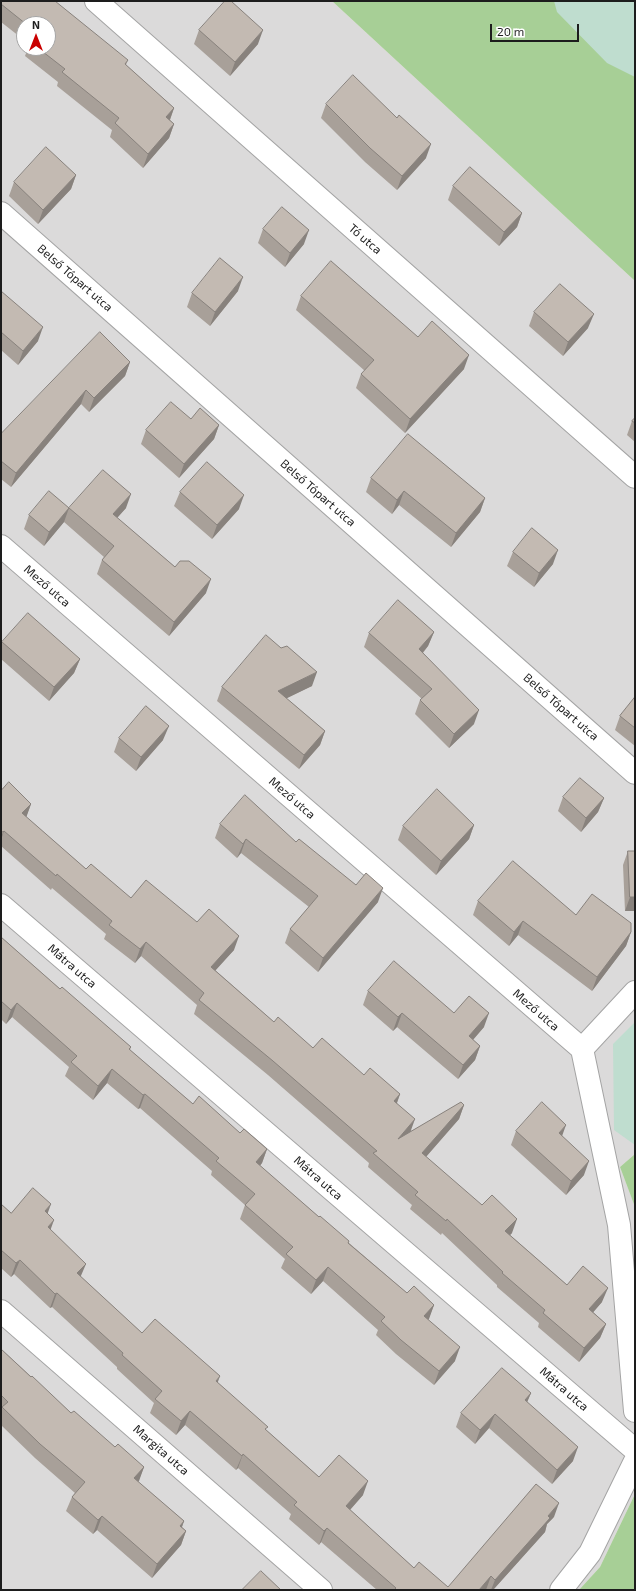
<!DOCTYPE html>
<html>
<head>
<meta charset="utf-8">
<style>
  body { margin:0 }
  #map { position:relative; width:636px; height:1591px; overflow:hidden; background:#eeeae2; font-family:"Exo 2",sans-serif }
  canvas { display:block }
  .frame { position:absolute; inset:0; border:2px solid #1d1d1d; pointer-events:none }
  .north { position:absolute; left:16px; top:16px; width:40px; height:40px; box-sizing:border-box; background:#fff; border:1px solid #a5a5a5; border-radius:50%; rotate:0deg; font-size:11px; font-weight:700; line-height:16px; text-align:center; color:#1d1d1d }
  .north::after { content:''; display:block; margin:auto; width:14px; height:18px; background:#ca0000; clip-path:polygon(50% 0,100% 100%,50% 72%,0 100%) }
  .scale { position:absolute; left:490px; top:24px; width:89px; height:18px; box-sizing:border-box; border:2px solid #1d1d1d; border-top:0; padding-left:5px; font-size:12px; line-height:14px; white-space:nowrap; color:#1d1d1d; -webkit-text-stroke:3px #fff; paint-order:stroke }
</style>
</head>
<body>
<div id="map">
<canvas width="636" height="1591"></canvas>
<div class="frame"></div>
<div class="north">N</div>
<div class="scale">20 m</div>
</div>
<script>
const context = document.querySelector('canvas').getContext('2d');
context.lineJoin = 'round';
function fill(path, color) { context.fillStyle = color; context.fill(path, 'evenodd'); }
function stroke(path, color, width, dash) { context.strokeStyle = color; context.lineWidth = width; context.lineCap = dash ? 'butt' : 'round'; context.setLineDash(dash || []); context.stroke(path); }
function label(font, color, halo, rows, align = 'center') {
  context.font = font + ' "Exo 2",sans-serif'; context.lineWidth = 3; context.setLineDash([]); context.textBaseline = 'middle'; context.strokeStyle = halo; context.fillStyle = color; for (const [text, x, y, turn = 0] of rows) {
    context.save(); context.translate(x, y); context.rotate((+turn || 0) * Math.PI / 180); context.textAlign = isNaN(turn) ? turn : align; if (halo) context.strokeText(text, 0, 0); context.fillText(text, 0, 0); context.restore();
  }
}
fill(new Path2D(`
  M1,1h331l303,280v873l-15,13 15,40v287l-35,73 -21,23h-578zM24,24h24v24h-24z`), '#dbdada');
fill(new Path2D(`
  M332,1h303v280z
  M635,1154v53l-15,-40z
  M635,1494v96h-56l21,-23z`), '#a7cf96');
fill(new Path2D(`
  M554,1h81v76l-28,-14 -50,-51z
  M635,1022v123l-21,-15 -1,-86z`), '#bfddcf');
const minor = new Path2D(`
  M96,1l539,476
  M1,213l634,560
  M1,546l581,503
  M1,905l634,545
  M635,992l-53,57 37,176 16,186
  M1,1311l320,279
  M561,1590l29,-37 45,-92`);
stroke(minor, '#a4a4a4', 24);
stroke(minor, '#fff', 22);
fill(new Path2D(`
  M1,1l127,59 -2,5 48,43 -4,12 4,4 -5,14 -26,30 -33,-31 2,-7 -55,-44 1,-4 -33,-26 3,-8h20v-24h-24v16l-23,-18z
  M199,30l59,14 -28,32 -36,-32z
  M326,104l100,54 -29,32 -32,-28 -44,-44z
  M76,175l-5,14 -33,35 -29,-28 5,-14z
  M453,186l69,27 -5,14 -18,19 -51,-46z
  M263,229l41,15 -19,23 -27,-24z
  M1,291l37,50 -20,24 -17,-15z
  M238,291l-28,35 -23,-19 5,-14z
  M301,296l117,41 46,32 -59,64 -49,-45 5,-14 4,-3 -69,-61z
  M534,312l54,16 -25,28 -34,-30z
  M130,362l-5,14 -36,36 -8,-8 -70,83 -10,-8v-45z
  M635,418v24l-8,-7 5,-14z
  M191,419l28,6 -5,14 -35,39 -38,-34 5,-14z
  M371,478l114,20 -5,14 -29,35 -52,-42 -7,9 -26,-22z
  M180,492l59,17 -27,30 -38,-33z
  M69,508h57l-9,10 89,75 -37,43 -72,-62 5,-14 2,-3 -40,-35 -20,24 -20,-17 5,-14z
  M513,552l40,12 -19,23 -27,-21z
  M434,632l-6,14 -5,7 51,71 -25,24 -34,-34 5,-14 2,-1 -58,-52 5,-14z
  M2,642l78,17 -6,14 -25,28 -48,-42v-14z
  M281,648l31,38 -26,12 39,33 -5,14 -21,24 -82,-68 5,-14z
  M635,697v49l-20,-16 5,-14z
  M119,738l44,2 -27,31 -22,-19z
  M1,788l30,16 -5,13 60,52 45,29 66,24 37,28 -19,20 59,52 39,26 51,27 36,19 -3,9 14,28 53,-26 -5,14 -33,38 86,76 -2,2 57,50 35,17 -9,10 13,12 -6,14 -21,24 -41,-35 1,-4 -42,-36v-2l-55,-52 -1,2 -31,-26 2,-4 -44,-38 1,-4 -101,-88 -74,-61 3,-9 -56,-49 -6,7 -31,-24 2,-5 -54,-46 -1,2 -50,-44z
  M563,797l41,1 -6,14 -17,20 -23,-21z
  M220,824l76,18 60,43 22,17 -60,70 -33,-29 5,-14 19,-22 -68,-54 -4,5 -22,-20z
  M474,825l-5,14 -33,36 -38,-35 5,-14z
  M628,851h7v60h-10l-2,-46z
  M478,901l98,14 55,17 -5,14 -34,45 -74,-56 -9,11 -36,-31z
  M1,937l59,52 71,58 -1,3 63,54 74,45 -5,14 -2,3 59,51 30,24v2l58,50 27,12 -6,15 27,41 -21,24 -38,-31 -20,-19 2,-5 -55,-49 -12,13 -30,-26 4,-9 -45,-40 5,-14 -34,-30 1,-4 -72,-63 -2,1 -31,-26 -14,17 -28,-24 4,-9 -57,-50 -6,7 -5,-5z
  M368,991l86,22 30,14 -11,13 7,6 -5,14 -17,19 -61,-52 -4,4 -30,-26z
  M516,1131l46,5 22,39 -18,20 -55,-50z
  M1,1204l10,9 37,1 3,16 30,47 61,56 76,50 48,47 53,47 44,18 -13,15 64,58 34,19 106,-70 -7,7 -2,8 -52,58h-116l-56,-48 -2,3 -30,-26 2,-5 -53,-46 -2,2 -51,-45 -9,10 -26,-22 4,-10 -37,-34v-2l-65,-60 -2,1 -36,-34 -3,3 -10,-9z
  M1,1349l70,64 44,34 29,20 -6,15 46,39 -2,6 4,4 -5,14 -29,33 -55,-48 -4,4 -27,-23 6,-14 3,-4 -40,-35 -34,-33z
  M531,1393l-4,9 46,59 -21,23 -63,-56 -14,16 -19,-17 5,-14z`), '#a8a099');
fill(new Path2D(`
  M263,30l-5,14 -28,32 5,-14z
  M174,108l-5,14 -3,-5z
  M174,124l-5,14 -26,30 5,-14z
  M431,144l-5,14 -29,32 5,-14z
  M76,175l-5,14 -33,35 5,-14z
  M522,213l-5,14 -18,19 5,-14z
  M309,230l-5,14 -19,23 5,-14z
  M243,277l-5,14 -28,35 5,-14z
  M594,314l-6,14 -25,28 5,-14z
  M43,327l-5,14 -20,24 5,-14z
  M469,355l-5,14 -59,64 5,-14z
  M130,362l-5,14 -36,36 5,-14z
  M86,390l-5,14 -70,83 5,-14z
  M219,425l-5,14 -35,39 5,-14z
  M404,491l-5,14 -7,9 5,-14z
  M131,494l-5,14 -18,20 5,-14z
  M244,495l-5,14 -27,30 5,-14z
  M485,498l-5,14 -29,35 5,-14z
  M69,508l-5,14 -20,24 5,-14z
  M558,550l-5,14 -19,23 5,-14z
  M211,579l-5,14 -37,43 5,-14z
  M434,632l-6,14 -14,17 5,-14z
  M80,659l-6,14 -25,28 5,-14z
  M317,672l-5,14 -39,19 5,-14z
  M479,710l-5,14 -25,24 5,-14z
  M169,726l-6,14 -27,31 5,-14z
  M325,731l-5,14 -21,24 5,-14z
  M604,798l-6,14 -17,20 5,-14z
  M31,804l-5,14 -4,-5z
  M474,825l-5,14 -33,36 5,-14z
  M4,831l-3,9v-2l2,-6z
  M246,839l-5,14 -4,5 6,-14z
  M383,888l-5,14 -60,70 5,-14z
  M630,897h5v14h-10z
  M523,921l-5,14 -9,11 5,-14z
  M631,932l-5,14 -34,45 5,-14z
  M239,936l-5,14 -28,31 5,-14z
  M146,942l-5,14 -6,7 5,-14z
  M17,1003l-5,14 -6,7 5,-14z
  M402,1013l-5,14 -4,4 5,-14z
  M489,1013l-5,14 -20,23 5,-14z
  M480,1046l-5,14 -17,19 5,-14z
  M112,1069l-5,14 -14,17 5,-14z
  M145,1094l-5,14 -2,1 5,-14z
  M400,1094l-5,14 -1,-7z
  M464,1105l-5,14 -42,48 5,-14z
  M415,1119l-5,14 -12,6z
  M566,1125l-5,14 -2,-6z
  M267,1149l-5,14 -11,13 5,-14z
  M589,1161l-5,14 -18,20 5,-14z
  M51,1204l-5,14 -1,-7z
  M517,1219l-5,14 -12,12 5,-14z
  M54,1220l-5,14 -1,-7z
  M20,1260l-6,14 -3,3 5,-14z
  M86,1264l-6,14 -3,-5z
  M328,1267l-5,14 -12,13 5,-14z
  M608,1288l-6,14 -18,21 5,-14z
  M57,1293l-5,14 -2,1 5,-14z
  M434,1305l-5,14 -10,11 5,-14z
  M606,1324l-6,14 -21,24 5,-14z
  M460,1347l-5,14 -21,24 5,-14z
  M220,1376l-5,14 1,-9z
  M531,1393l-6,14v-7z
  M190,1411l-5,14 -9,10 5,-14z
  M495,1414l-6,14 -14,16 5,-14z
  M578,1447l-5,14 -21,23 5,-14z
  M243,1454l-5,14 -2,2 6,-14z
  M144,1467l-5,14 -10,11 5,-14z
  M368,1481l-5,14 -22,25 5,-14z
  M559,1503l-5,14 -7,7 -2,8 -52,58h-2l4,-10 53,-64z
  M102,1516l-5,14 -4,4 5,-14z
  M184,1521l-5,14 1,-9z
  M327,1528l-6,14 -2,3 5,-14z
  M186,1531l-5,14 -29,33 5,-14z
  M491,1576l-5,14h-7z`), '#88827d');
const building = new Path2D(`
  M1,1h54l73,59 -3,4 49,44 -8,9 8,7 -26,30 -33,-31 4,-5 -57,-46 3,-3 -27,-21h10v-24h-22l-25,-20z
  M225,1h6l32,29 -28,32 -36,-32z
  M353,75l44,43 2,-3 32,29 -29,32 -32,-28 -44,-44z
  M46,147l30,28 -33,35 -29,-28z
  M470,167l52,46 -18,19 -51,-46z
  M282,207l27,23 -19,23 -27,-24z
  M220,258l23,19 -28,35 -23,-19z
  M331,261l87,76 14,-16 37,34 -59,64 -49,-45 13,-14 -73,-64z
  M560,284l34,30 -26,28 -34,-30z
  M1,291l42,36 -20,24 -22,-19z
  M100,332l30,30 -36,36 -8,-8 -70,83 -15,-12v-27z
  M171,402l20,17 9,-11 19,17 -35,39 -38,-34z
  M635,418v5l-3,-2z
  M408,434l77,64 -29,35 -52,-42 -7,9 -26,-22z
  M207,462l37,33 -27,30 -37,-33z
  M103,470l28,24 -18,20 62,53 5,-6h9l22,18 -37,43 -72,-62 12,-14 -45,-38z
  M49,491l20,17 -20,24 -20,-17z
  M532,528l26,22 -19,23 -26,-21z
  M398,600l36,32 -15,17 60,61 -25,24 -34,-34 12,-11 -63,-56z
  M28,613l52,46 -26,28 -52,-45z
  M266,635l15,13 6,-2 30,26 -39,19 47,40 -21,24 -82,-68z
  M635,697v31l-15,-12z
  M146,706l23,20 -28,31 -22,-19z
  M580,778l24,20 -18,20 -23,-21z
  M9,782l22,22 -9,9 64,56 5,-5 40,34 15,-18 51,42 12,-13 30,27 -28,31 63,55 4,-5 35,31 9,-10 42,37 6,-7 30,26 -6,7 21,18 -17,20 63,-37 3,3 -42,48 60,52 10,-10 25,24 -12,12 62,54 16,-19 25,22 -19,21 17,15 -22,24 -41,-35 2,-3 -43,-37 1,-1 -56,-53 -1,2 -31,-26 3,-3 -45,-39 4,-2 -104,-90 -74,-61 5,-7 -58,-51 -6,7 -31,-24 3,-4 -55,-47 -1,2 -52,-45 -1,1 -2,-1v-43l1,1z
  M437,789l37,36 -33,36 -38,-35z
  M245,795l51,47 3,-3 57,46 10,-12 17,15 -60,70 -33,-29 28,-33 -72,-57 -3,5 -23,-20z
  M628,851h7v46h-5z
  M513,861l63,54 16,-21 39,29v9l-34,45 -74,-56 -9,11 -36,-31z
  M1,937l59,52 2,-2 69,60 -2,2 64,55 6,-8 41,37 4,-4 23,20 -11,13 63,55 1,-1 29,25 -1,2 59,50 7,-7 20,19 -10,11 36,31 -21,24 -38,-31 -20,-19 4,-4 -57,-50 -12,13 -30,-26 7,-7 -48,-42 10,-11 -39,-33 3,-3 -74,-64 -2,1 -31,-26 -14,17 -27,-24 6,-6 -60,-53 -6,7 -10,-9z
  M394,961l60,52 15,-17 20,17 -20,23 11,10 -17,19 -61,-52 -4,4 -30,-26z
  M542,1102l24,23 -7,8 30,28 -18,20 -55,-50z
  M33,1188l18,16 -6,7 9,9 -6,7 38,37 -9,9 65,60 13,-14 65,57 -4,5 52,46 -3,2 54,48 20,-22 29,26 -22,25 68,62 5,-6 29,25 88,-103 23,19 -11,13 2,2 -55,62 -4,-4 -12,14h-85l2,-2 -69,-60 -3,3 -30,-26 3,-3 -54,-48 -1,2 -52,-45 -9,10 -26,-22 7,-8 -40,-36 1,-2 -66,-60 -2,1 -35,-34 -4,3 -15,-13v-46l10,9z
  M1,1349l30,28 1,-1 39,37 3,-2 41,36 3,-3 26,23 -10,11 50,43 -4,5 6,5 -29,33 -55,-48 -4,4 -26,-23 13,-15 -45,-38 -38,-37 6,-5 -7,-7z
  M502,1368l29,25 -6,7 53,47 -21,23 -62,-56 -15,16 -19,-17z
  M261,1571l20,19h-39z`);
fill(building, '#c3bab2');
stroke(building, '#88827d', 1);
label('12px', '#1d1d1d', '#fff', [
  ["Tó utca",365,239,41],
  ["Belső Tópart utca",75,278,41],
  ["Belső Tópart utca",318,493,41],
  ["Mező utca",47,586,41],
  ["Belső Tópart utca",561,707,41],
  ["Mező utca",292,798,41],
  ["Mátra utca",72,966,41],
  ["Mező utca",536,1010,41],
  ["Mátra utca",318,1178,41],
  ["Mátra utca",564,1389,41],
  ["Margita utca",161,1450,41]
]);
</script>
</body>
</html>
